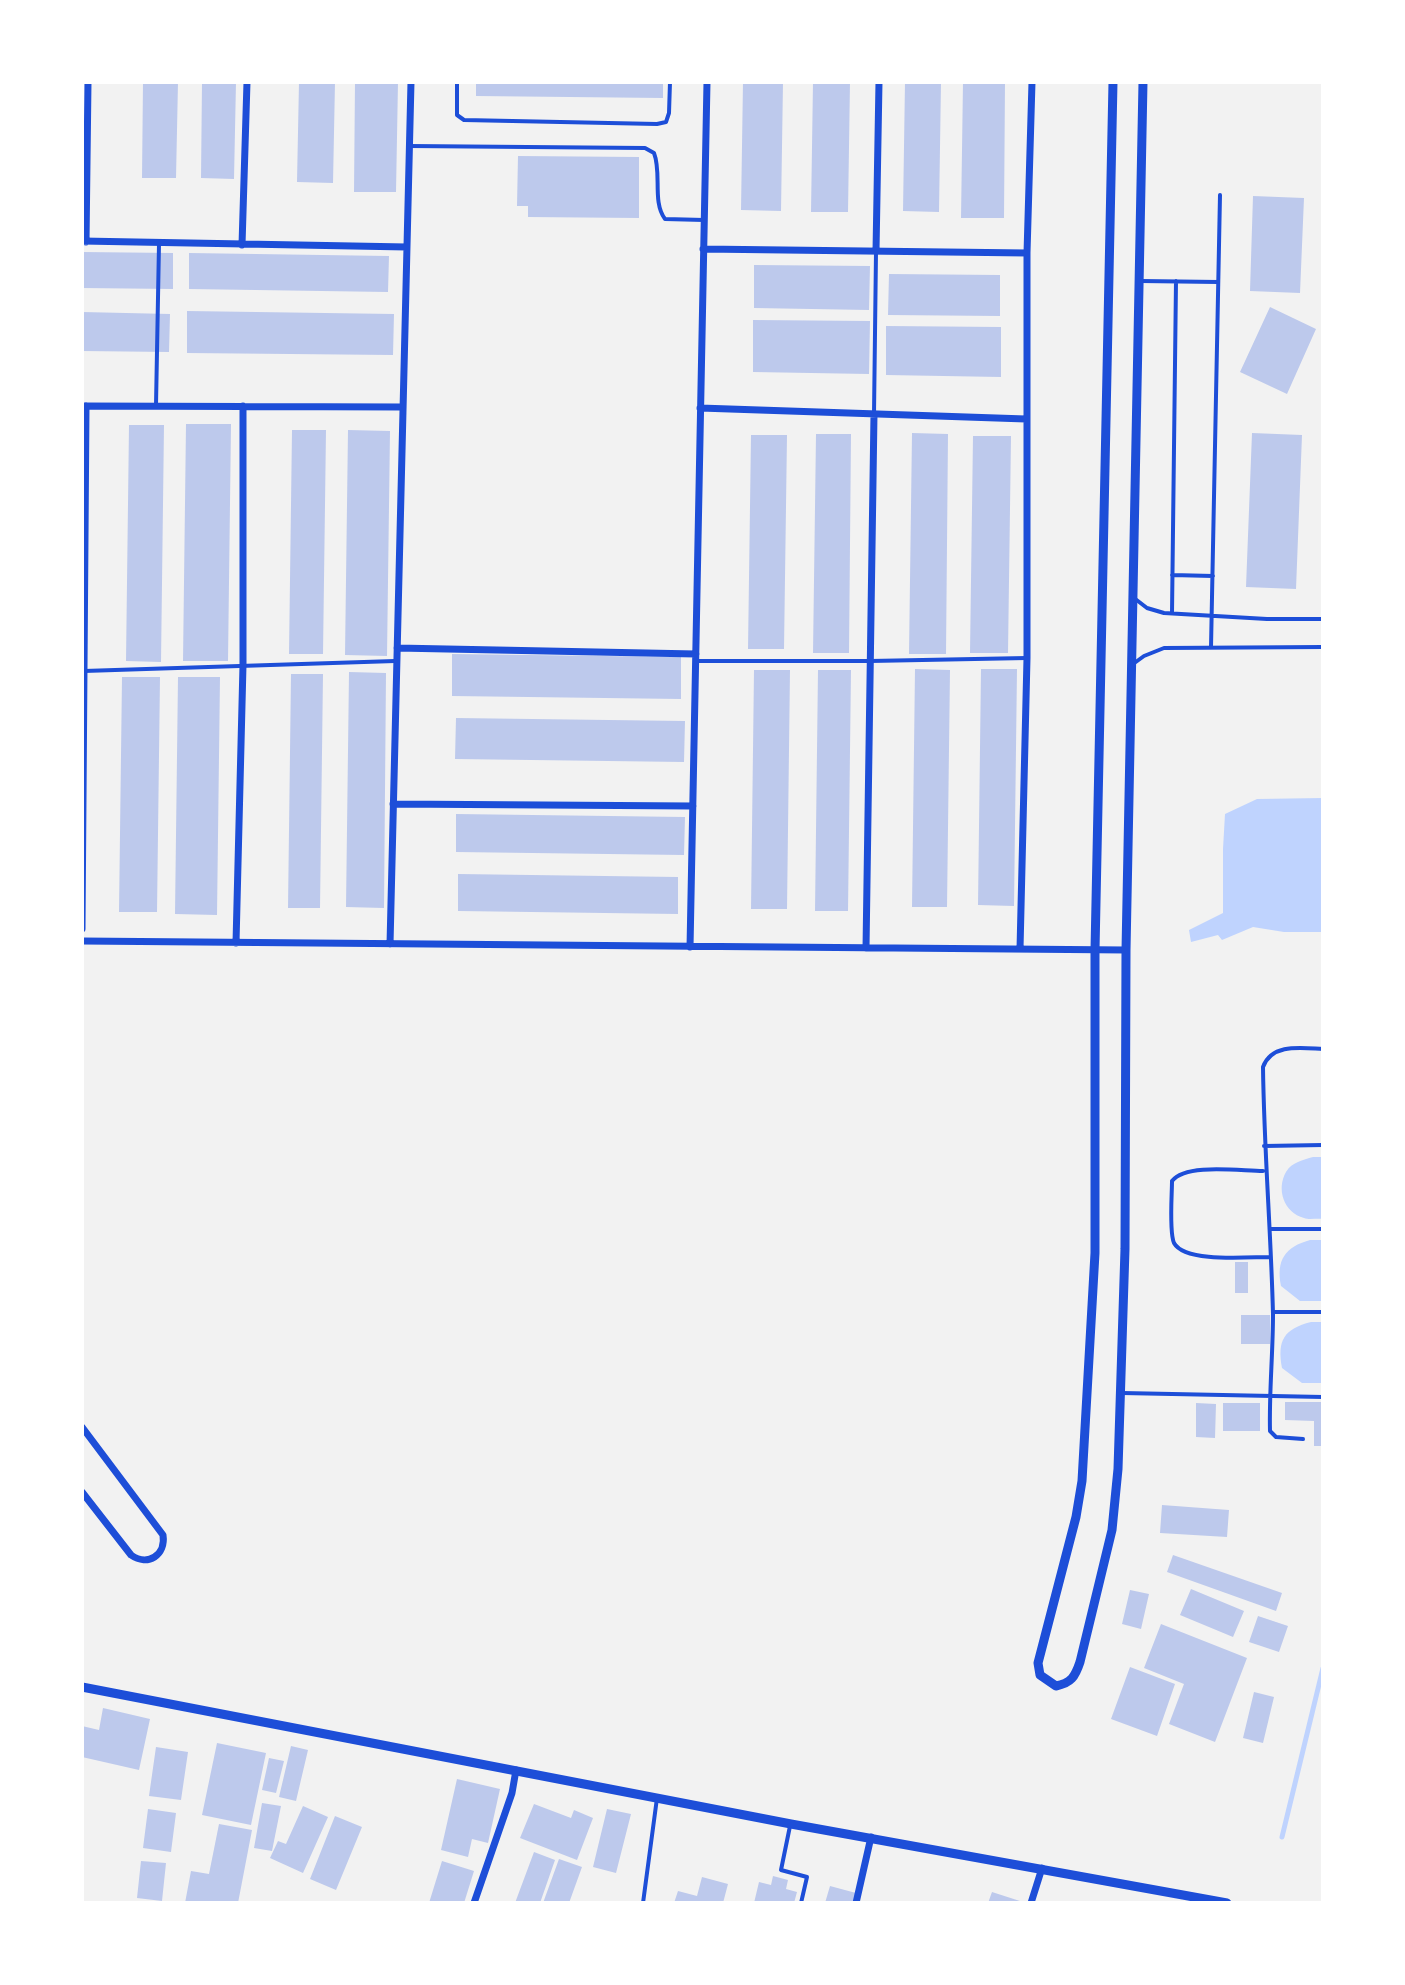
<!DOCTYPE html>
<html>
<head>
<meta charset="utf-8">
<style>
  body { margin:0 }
  #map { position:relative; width:1405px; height:1985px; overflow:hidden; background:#f2f2f2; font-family:Lato,sans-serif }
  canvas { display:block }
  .frame { position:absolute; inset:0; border:84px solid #fff; pointer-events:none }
</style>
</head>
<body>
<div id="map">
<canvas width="1405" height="1985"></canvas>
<div class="frame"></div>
</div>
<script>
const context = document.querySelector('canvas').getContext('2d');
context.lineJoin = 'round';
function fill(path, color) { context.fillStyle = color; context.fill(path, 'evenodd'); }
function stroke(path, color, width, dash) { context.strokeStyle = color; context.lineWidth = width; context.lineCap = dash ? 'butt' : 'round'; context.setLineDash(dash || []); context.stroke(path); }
fill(new Path2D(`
  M1323,798v134h-39l-31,-5 -31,13 -4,-5 -27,7 -2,-12 34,-17v-64l2,-35 32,-15z
  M1313,1157h10v62c-6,-1 -14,1 -19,-1 -20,-5 -28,-29 -18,-46 6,-10 17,-12 27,-15z
  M1310,1240h13v61h-23l-19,-15c-5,-26 4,-39 29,-46z
  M1311,1322h12v61h-21l-20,-15c-5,-28 2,-39 29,-46z`), '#bfd3fe');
stroke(new Path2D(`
  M1282,1837l41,-169`), '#bfd3fe', 5);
fill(new Path2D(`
  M143,82h35l-2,96h-34z
  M202,82h34l-2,97 -33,-1z
  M299,82h36l-2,101 -36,-1z
  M355,82h43l-2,110h-42z
  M476,82h187v16l-187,-2z
  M743,82h40l-2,129 -40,-1z
  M813,82h37l-2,130h-37z
  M905,82h36l-2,130 -36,-1z
  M963,82h42l-1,136h-43z
  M518,156l121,1v61l-111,-1v-11h-11z
  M1253,196l51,2 -4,95 -50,-2z
  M82,252l91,1v36l-91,-1z
  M189,253l200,3 -1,36 -199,-3z
  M754,265l116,1 -1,44 -115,-2z
  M889,274l111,1v41l-112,-1z
  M1270,307l46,22 -29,65 -47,-22z
  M187,311l207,3 -1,41 -206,-2z
  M82,312l88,2 -1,38 -87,-1z
  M753,320l117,1 -1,53 -116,-2z
  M886,326l115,1v50l-115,-2z
  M186,424h45l-3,237h-45z
  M129,425h35l-3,237 -35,-1z
  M292,430h34l-3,224h-34z
  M348,430l42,1 -3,225 -42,-1z
  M912,433l36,1 -2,220h-37z
  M1252,433l50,2 -6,154 -50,-2z
  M816,434h35l-2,219h-36z
  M751,435h36l-3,214h-36z
  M973,436h38l-3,217h-38z
  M452,654l229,3v42l-229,-3z
  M915,669l35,1 -3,237h-35z
  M981,669h36l-3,237 -36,-1z
  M754,670h36l-3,239h-36z
  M818,670h33l-3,241h-33z
  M349,672l37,1 -2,235 -38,-1z
  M291,674h32l-3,234h-32z
  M122,677h38l-3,235h-38z
  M178,677h42l-3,238 -42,-1z
  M456,718l229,3 -1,41 -229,-3z
  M456,814l229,3 -1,38 -228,-3z
  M458,874l220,3v37l-220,-3z
  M1235,1262h13v31h-13z
  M1241,1315h29v29h-29z
  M1285,1402h38v44h-9v-25l-29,-1z
  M1196,1403l20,1 -1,34 -19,-1z
  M1223,1403h37v28h-37z
  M1162,1505l67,5 -2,27 -67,-4z
  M1173,1555l109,38 -6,18 -109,-39z
  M1191,1589l53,22 -11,26 -53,-22z
  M1130,1590l19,4 -8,35 -19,-5z
  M1258,1616l30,10 -9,26 -30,-10z
  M1161,1624l86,34 -32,84 -46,-18 15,-40 -40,-16z
  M1130,1667l45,17 -18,52 -46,-17z
  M1254,1692l20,5 -11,46 -20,-5z
  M103,1708l47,11 -11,51 -57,-13v-31l17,4z
  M217,1743l49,10 -15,72 -49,-10z
  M291,1746l17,4 -12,51 -17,-4z
  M156,1747l32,5 -7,48 -32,-4z
  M269,1758l15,3 -8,32 -14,-3z
  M457,1779l43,10 -12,54 -16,-4 -4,18 -27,-7z
  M262,1803l19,3 -9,45 -18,-3z
  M534,1804l37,14 3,-8 19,8 -16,42 -57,-22z
  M303,1806l25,11 -25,56 -33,-15 8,-17 8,3z
  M148,1809l28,4 -5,39 -28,-4z
  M607,1809l24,5 -15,59 -23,-6z
  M335,1816l27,11 -26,63 -26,-11z
  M219,1824l33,6 -14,73h-53l6,-32 18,3z
  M534,1852l21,8 -15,43h-25z
  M559,1859l23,8 -13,36h-26z
  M141,1861l25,2 -4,38 -25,-3z
  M442,1861l32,10 -10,32h-35z
  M773,1876l15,4 -2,9 11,3 -3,11h-40l5,-21 12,3z
  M702,1877l26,7 -5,19h-49l4,-12 19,5z
  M830,1886l26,7 -3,10h-28z
  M992,1892l31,10v1h-35z`), '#bdc9ec');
stroke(new Path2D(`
  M457,82v33l7,5 193,4 9,-2 3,-9 1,-31
  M409,146l236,2 9,5c8,20 -2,49 11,66l39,1
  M1141,281l77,1
  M156,405l3,-161
  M874,414l2,-162
  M1172,575l41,1
  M1134,598l13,10 17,5 103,6h56
  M1172,613l4,-332
  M1211,647l9,-452
  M695,661h175l157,-3
  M1133,664l11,-8 20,-8 159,-1
  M84,671l311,-10
  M1264,1146l59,-1
  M1263,1171c-23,0 -77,-8 -91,10 0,14 -3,51 2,62 11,20 74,14 95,14
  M1270,1229h53
  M1273,1312h50
  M1122,1393l201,4
  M1303,1439l-27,-2 -6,-6c-1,-39 3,-77 3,-117 -2,-82 -9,-164 -10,-247 9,-24 38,-19 60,-18
  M790,1826l-9,44 26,7 -6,26
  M643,1903l14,-105`), '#1d4ed8', 4);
stroke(new Path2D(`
  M82,241l325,6
  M86,242l2,-160
  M242,245l5,-163
  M703,249l324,4
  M876,251l3,-169
  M84,406l319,1
  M700,408l326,11
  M397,648l299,6
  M393,804l300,2
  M82,929l4,-523
  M82,941l1044,9
  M236,943l7,-278v-259
  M390,944l21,-862
  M690,947l17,-865
  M866,948l8,-534
  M1020,949l7,-291v-405l5,-171
  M82,1427l81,108c3,20 -15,32 -32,20l-49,-63
  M474,1903l38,-110 4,-23
  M856,1903l15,-66
  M1031,1903l11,-35`), '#1d4ed8', 7);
stroke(new Path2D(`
  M1113,82l-18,868v303l-13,228 -6,36 -38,146 2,12 16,11c15,-3 19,-9 24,-24l32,-132 6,-61 7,-220 1,-299 17,-868
  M82,1687l709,137 436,79`), '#1d4ed8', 9);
</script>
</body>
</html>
